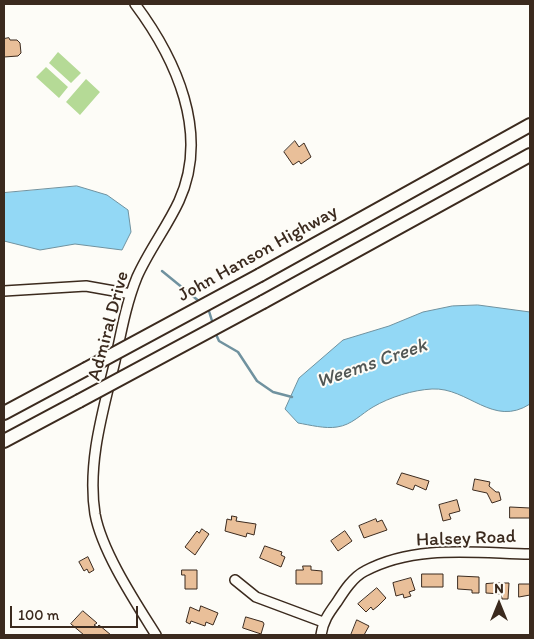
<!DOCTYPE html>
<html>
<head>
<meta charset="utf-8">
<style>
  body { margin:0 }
  #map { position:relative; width:534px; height:639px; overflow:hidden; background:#fdfcf7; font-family:Itim,sans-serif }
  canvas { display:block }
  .frame { position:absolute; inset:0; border:5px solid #3b2a1e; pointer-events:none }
  .north { position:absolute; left:474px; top:579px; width:50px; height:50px; -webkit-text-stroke:4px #fdfcf7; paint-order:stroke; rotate:0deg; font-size:14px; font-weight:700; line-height:20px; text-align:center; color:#3b2a1e }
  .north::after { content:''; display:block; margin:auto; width:18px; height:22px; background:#3b2a1e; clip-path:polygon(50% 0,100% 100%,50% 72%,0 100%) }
  .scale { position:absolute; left:10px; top:606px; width:128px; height:22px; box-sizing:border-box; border:2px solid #3b2a1e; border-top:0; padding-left:6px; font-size:15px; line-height:18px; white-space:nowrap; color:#3b2a1e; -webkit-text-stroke:4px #fdfcf7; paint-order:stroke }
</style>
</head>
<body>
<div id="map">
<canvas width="534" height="639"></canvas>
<div class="frame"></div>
<div class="north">N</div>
<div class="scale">100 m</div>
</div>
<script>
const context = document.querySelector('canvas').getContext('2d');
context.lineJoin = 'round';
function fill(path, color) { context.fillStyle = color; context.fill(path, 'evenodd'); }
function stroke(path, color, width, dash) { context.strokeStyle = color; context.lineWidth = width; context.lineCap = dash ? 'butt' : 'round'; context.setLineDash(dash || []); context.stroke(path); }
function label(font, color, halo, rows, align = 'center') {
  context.font = font + ' Itim,sans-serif'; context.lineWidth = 4; context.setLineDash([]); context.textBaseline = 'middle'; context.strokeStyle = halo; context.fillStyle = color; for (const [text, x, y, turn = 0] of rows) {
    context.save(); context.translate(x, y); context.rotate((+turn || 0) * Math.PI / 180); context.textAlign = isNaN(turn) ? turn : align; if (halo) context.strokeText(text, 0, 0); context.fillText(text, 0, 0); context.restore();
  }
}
fill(new Path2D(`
  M58,52l23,21 -10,10 -22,-20z
  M46,67l22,20 -9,11 -23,-21z
  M86,79l14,13 -20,23 -14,-13z`), '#b5da96');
const water = new Path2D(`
  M77,186l30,9 21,15 3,22 -9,18 -47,-6 -35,6 -36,-9v-48z
  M478,305l52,7v92c-37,24 -62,-17 -98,-15 -19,1 -42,8 -59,18 -12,7 -21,18 -36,20 -12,2 -27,-2 -39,-4l-13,-14 14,-31 44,-38 46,-14 34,-14 29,-6z`);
fill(water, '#93d8f5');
stroke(water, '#70929f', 1);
stroke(new Path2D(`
  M162,271l38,31
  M208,308l5,16
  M215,332l4,9 19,11 19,29 16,11 19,5`), '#70929f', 2.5);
const building = new Path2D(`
  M9,38l1,2h7l3,3 1,10 -3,3 -14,1v-18z
  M295,141l4,6 5,-4 7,14 -10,7 -2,-3 -6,4 -9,-13z
  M402,473l27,8 -3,9 -11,-5 -2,5 -16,-6z
  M475,479l15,3 -1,4 7,6h3l2,8 -9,3 -5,-10 -14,-3z
  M457,500l3,11 -11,3 2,5 -8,2 -4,-16z
  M510,507l20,1v10h-20z
  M232,516l5,1 -1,4 20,3 -2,11 -7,-2 -1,4 -21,-6 2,-12 4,1z
  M376,519l1,3 5,-2 5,10 -23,8 -5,-12z
  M202,529l7,5 -14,21 -10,-8 12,-16 2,2z
  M345,531l7,10 -14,10 -7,-10z
  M265,546l17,6 -1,3 4,2 -4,10 -21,-9z
  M88,557l6,13 -5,3 -2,-4 -3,2 -5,-9z
  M303,566h8v4l11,1v13h-26v-14h7z
  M182,570h15v19h-12v-14h-3z
  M422,574h21v13h-21z
  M458,576l21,1v16h-7v-3l-14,-1z
  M411,578l4,12 -6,2 2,4 -7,2 -1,-4 -7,2 -3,-13z
  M494,583h15l-1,16h-6v-5l-16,-1v-9z
  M519,584h11v11l-11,2z
  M377,588l9,10 -8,8 -5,4 -2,-3 -5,5 -8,-8z
  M201,606l17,7 -5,12 -7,-3 -1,4 -14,-5 -1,3 -4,-2 4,-15 9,4z
  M83,611l14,12 -3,2 3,2 2,-2 12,10h-27l-13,-11z
  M246,617l17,5 1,2 -3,10 -18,-6z
  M357,620l12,6 -5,9h-13z`);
fill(building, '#e9bf99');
stroke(building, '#3b2a1e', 1);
const minor = new Path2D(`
  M135,4c41,55 75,129 44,197 -12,26 -30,49 -42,76 -11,27 -16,56 -22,84 -12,50 -28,102 -20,153 7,38 41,89 61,121
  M4,291l82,-5 45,8
  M235,580l21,17 67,25
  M321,635c2,-14 8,-22 16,-33 7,-11 16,-25 28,-31 50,-27 111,-18 165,-17`);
const highway = new Path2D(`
  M260,275l270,-150
  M263,302l267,-147
  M4,413l82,-44
  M4,441l75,-40`);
stroke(minor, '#3b2a1e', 12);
stroke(highway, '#3b2a1e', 16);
stroke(minor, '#fdfcf7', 9);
stroke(highway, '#fdfcf7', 12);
const highwayBridge = new Path2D(`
  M86,369l174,-94
  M79,401l184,-99`);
stroke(highwayBridge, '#3b2a1e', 16, []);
stroke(highwayBridge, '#fdfcf7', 12);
label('19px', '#3b2a1e', '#fdfcf7', [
  ["John Hanson Highway",258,254,-29],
  ["Admiral Drive",109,326,-75],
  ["Halsey Road",466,539,-2]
]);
label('italic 20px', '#515654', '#fdfcf7', [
  ["Weems Creek",372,364,-19]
]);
</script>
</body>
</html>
